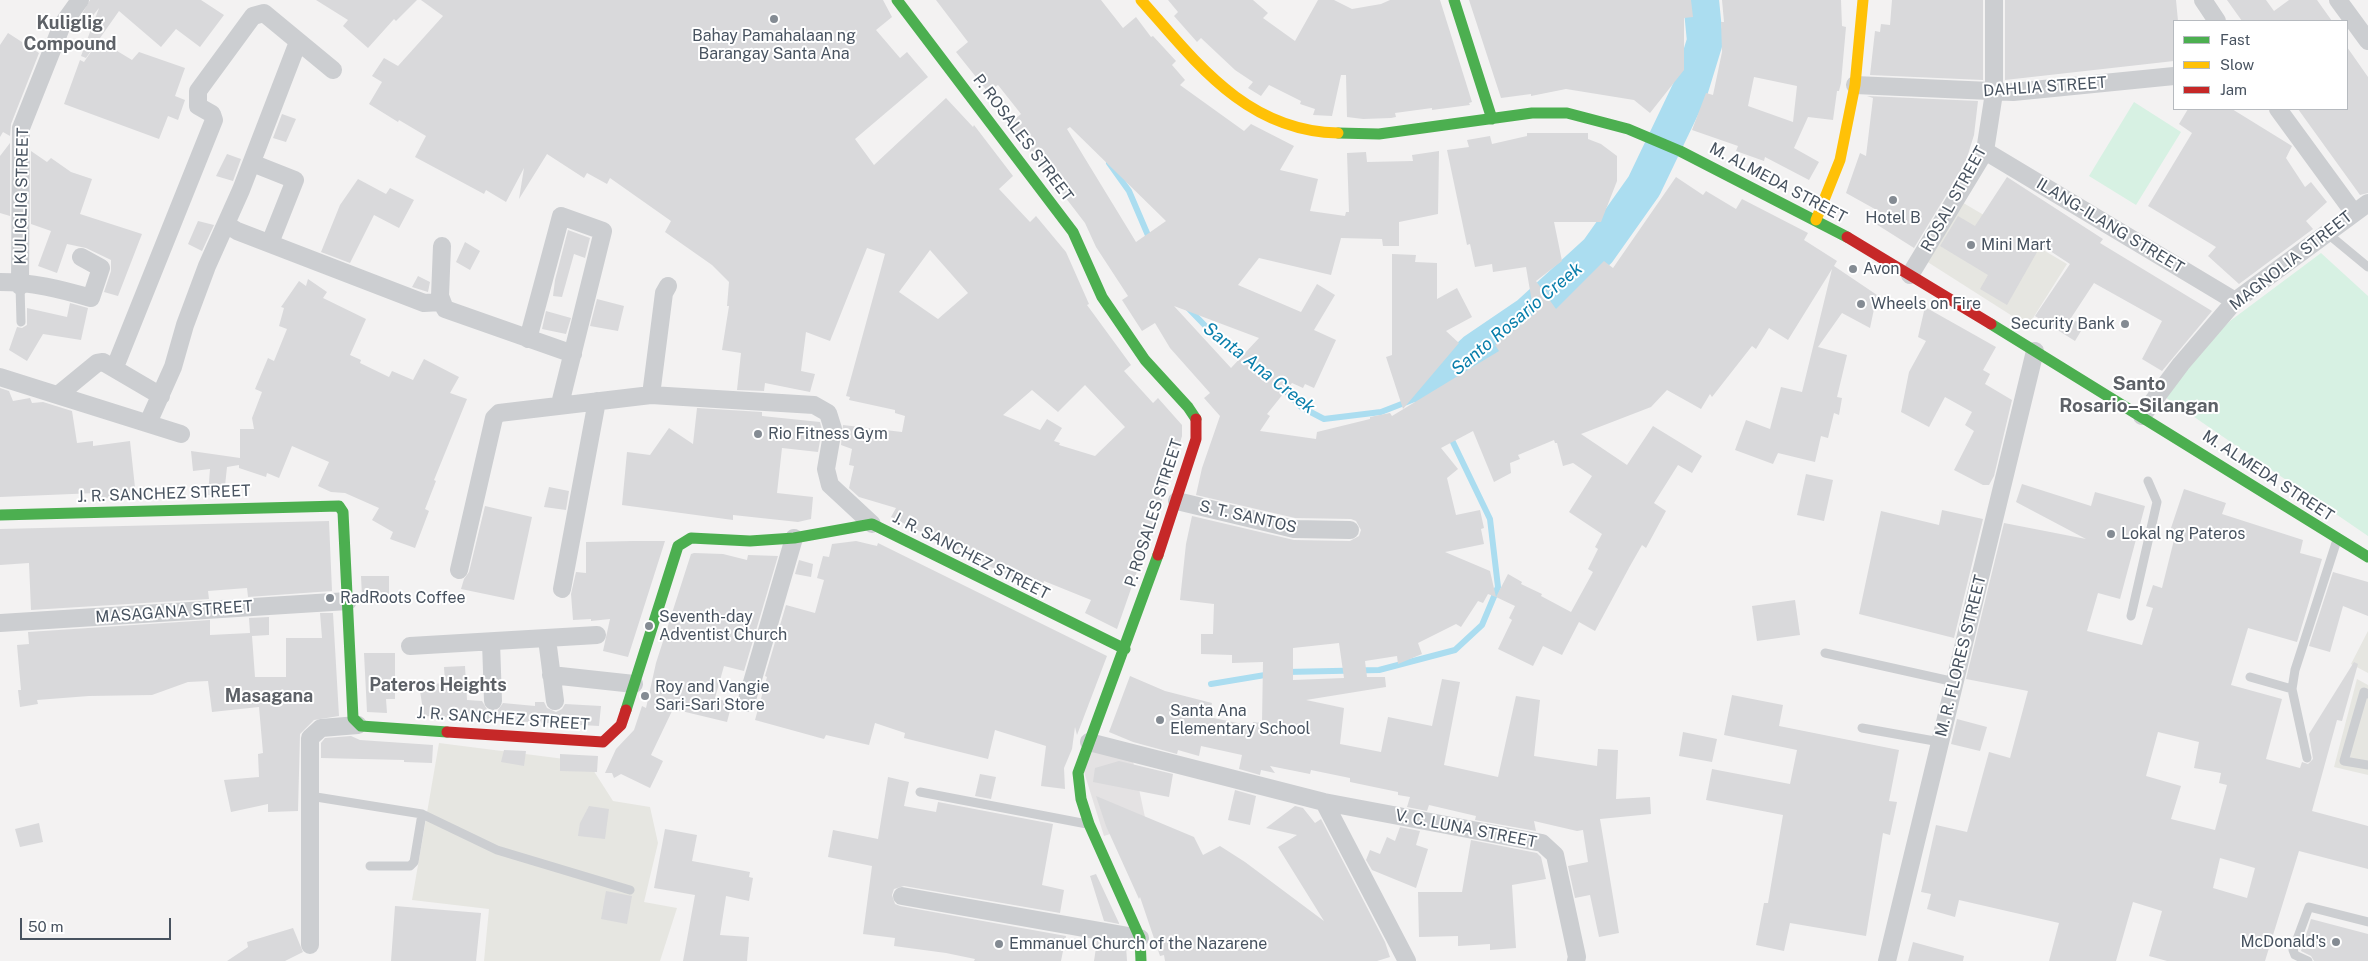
<!DOCTYPE html>
<html>
<head>
<meta charset="utf-8">
<style>
  body { margin:0 }
  #map { position:relative; width:2368px; height:961px; overflow:hidden; background:#f3f2f2; font-family:"Public Sans",sans-serif }
  canvas { display:block }
  .legend { position:absolute; left:2173px; top:20px; width:175px; height:90px; box-sizing:border-box; background:#fff; border:1px solid #b6babf; margin:0; padding:6px 9px; list-style:none; font-size:15px; color:#485360 }
  .legend li { display:flex; align-items:center; gap:10px; height:25px }
  .legend b { width:25px; border:1px solid #b6babf }
  .scale { position:absolute; left:20px; top:918px; width:151px; height:22px; box-sizing:border-box; border:2px solid #485360; border-top:0; padding-left:6px; font-size:15px; line-height:18px; white-space:nowrap; color:#485360; -webkit-text-stroke:4px #fff; paint-order:stroke }
</style>
</head>
<body>
<div id="map">
<canvas width="2368" height="961"></canvas>
<ul class="legend">
<li><b style="height:6px;background:#4caf50"></b>Fast</li>
<li><b style="height:6px;background:#ffc107"></b>Slow</li>
<li><b style="height:6px;background:#c62828"></b>Jam</li>
</ul>
<div class="scale">50 m</div>
</div>
<script>
const context = document.querySelector('canvas').getContext('2d');
context.lineJoin = 'round';
function fill(path, color) { context.fillStyle = color; context.fill(path, 'evenodd'); }
function stroke(path, color, width, dash) { context.strokeStyle = color; context.lineWidth = width; context.lineCap = dash ? 'butt' : 'round'; context.setLineDash(dash || []); context.stroke(path); }
function label(font, color, halo, rows, align = 'center') {
  context.font = font + ' "Public Sans",sans-serif'; context.lineWidth = 4; context.setLineDash([]); context.textBaseline = 'middle'; context.strokeStyle = halo; context.fillStyle = color; for (const [text, x, y, turn = 0] of rows) {
    context.save(); context.translate(x, y); context.rotate((+turn || 0) * Math.PI / 180); context.textAlign = isNaN(turn) ? turn : align; if (halo) context.strokeText(text, 0, 0); context.fillText(text, 0, 0); context.restore();
  }
}
fill(new Path2D(`
  M1960,201l107,63 -39,62 -102,-65z
  M2368,631v42l-17,-9z
  M2357,679l11,6v90l-34,-8z
  M439,743l149,19 25,39 37,6 8,36 -14,59 33,6 -17,53h-176l5,-52 -77,-9z`), '#e6e6e1');
fill(new Path2D(`
  M1092,747l40,9 14,66 -42,14 -20,-64z`), '#e4e2e3');
fill(new Path2D(`
  M2134,102l47,30 -45,73 -47,-29z
  M2321,253l47,43v240l-203,-139 28,-39 37,-37z`), '#d7f1e3');
stroke(new Path2D(`
  M1109,163l20,28 21,49
  M1186,306l33,34 31,20
  M1281,386l20,21 23,12 57,-7 49,-19 2,5
  M1286,672l93,-2 76,-20 27,-25 16,-38 -8,-68 -41,-85
  M1211,684l60,-10`), '#abddf0', 6);
stroke(new Path2D(`
  M1430,393l45,-42 53,-36 70,-64 46,-65 46,-96 15,-49 -4,-41`), '#abddf0', 36);
fill(new Path2D(`
  M90,0h111l23,15 -24,32 -24,-18 -15,18 -42,-36 -33,47 -5,-2 18,-48 -13,16 -7,-5z
  M316,0h101l-21,21 -2,-2 -26,29 -25,-22 5,-6z
  M421,0h462l9,17 -16,13 24,28 7,-6 21,25 -73,62 19,26 72,-67 27,29 1,-2 39,51 -14,13 31,33 6,-6 30,36 23,52 -2,1 44,60 -7,6 29,32 5,-5 24,27v11l-19,61 -46,132 -32,-16 6,-13 -47,-19 -2,6 -7,-3 -2,4 -142,-71 5,-9 -37,-11 -10,-9 5,-22 -5,-1 3,-16 -11,-4 2,-20 59,7 3,-16 -10,-3v-3l-46,-10 1,-3 -4,-1 39,-142 -18,-6 -37,93 -24,-9 -5,39 14,3 -5,18 -45,-9 -1,8 -27,-1 4,-37 -19,-3 7,-44h-2l2,-24 -17,-17 -47,-33 6,-11 -61,-43 -3,6 -20,-11 -3,5 -37,-24 -28,45 5,-31 -18,34 -20,-12 -2,4 -69,-37 11,-21 -27,-16 -1,2 -29,-18 13,-22 -10,-6 12,-18 14,8 45,-50zM930,250l38,43 -30,26 -39,-27zM1085,385l40,42 -30,29 -36,-11 1,-2 -6,-2 8,-13 -15,-9 -7,11 -37,-15 29,-25 26,22z
  M936,0h165l22,28 13,-11 15,20 2,-1 23,25 -4,4 13,15 -5,5 64,46 7,-7 43,22 -14,24 38,9 -8,32 35,5 1,-4h3l-2,-59 19,-1 1,10 46,-1 -1,-6 27,-4 -1,63 -39,8v24h-16l-1,-7 -41,-1 -10,37 -72,-17 -21,27 63,27 16,-28 18,11 -21,35 22,10 -22,48 -9,-4 -2,4 -11,-5 -25,31 3,2 -10,15 56,8 1,-7 53,-13v-2l20,-4 2,3 107,-65 -4,-6 39,-31 -8,-47 -33,5 -1,-8 -17,3 -5,-23 -3,1 -20,-95 22,-3 -2,-7 23,-4 2,8 35,-8v-3h61v6l13,5 16,12v25l-16,41h-47l8,39 -26,20 20,28 48,-48 9,7 63,-91 27,18 3,-4 30,18 6,-10 66,34 -4,7 33,21 -3,5 43,29 -7,33 -28,-15 -24,34 29,8 -10,42 5,1 -3,17 -5,-2 -6,25 -7,-2 -6,26 -37,-9 -5,11 -38,-14 11,-30 24,9 11,-42 21,5 30,-123 -44,71 -19,-12 -13,21 -4,-3 -40,51 -2,-3 -9,15 -34,-19 -16,17 -70,27 46,31 26,-39 49,30 -10,17 -14,-8 -24,38 12,8 -20,37 -4,-3 -12,21 -35,65 -16,-9 -17,33 -19,-9 -10,20 -35,-17 14,-29 -3,-2 6,-12 -19,-9 12,-23 14,8 -1,2 21,10 -1,2 30,16 22,-40 -5,-3 10,-20 -3,-2 7,-13 -33,-22 23,-36 -19,-13 -10,3 -6,-23h-2l-1,-3 -36,15 2,4 -10,4 1,10 -17,9 -21,-51 -32,17 17,21 -11,9 9,37 24,-5 4,18 -3,1 3,15 -39,8 45,19 6,26 -8,-3 -5,9 -5,-2 -17,26 -5,-3 -38,19 4,11 -24,10 -1,-8 -32,5 2,16h18l1,10 -80,13 38,8 -4,36 41,8 7,-35 44,9 10,-47 18,3 -16,83 54,12 18,-81 24,4 -6,56 63,10 1,-17 20,1 -2,49 34,-2 1,17 -51,5 19,114 -20,4 -9,-42 -15,3 -7,-32 20,-4 -5,-32 -6,1 -43,-10 2,10 -61,-11 1,-4 -47,-11 -2,6 -20,-4 3,-10 -12,-2v-3l-48,-10v-4l-39,-8 -1,4 -40,-8 5,7 -14,-3 -1,5 -21,-6 3,-14 -41,-9 -2,10 -21,-6 -1,4 -44,-12 -24,-10 21,-56 35,15 47,12 -3,14 43,9 1,-4 9,1 1,-61 -31,1v-8l-31,-1v-20h12l1,-30 -34,-4 6,-56 6,-28 102,24 56,1 9,-5 2,-6 -5,-9 -5,-2 -56,-1 -99,-23 6,-27 18,-52 -16,-18 6,-5 -40,-45 -15,-25 -13,8 -20,-31 6,-4 -32,-49 -11,-24 -76,-99 12,-10 -23,-29 -10,7 -32,-40 12,-10zM1070,127l96,94 -30,21 -69,-113zM1174,306l85,32 -28,30zM1339,643l5,35 -51,2v-32z
  M1168,0h85l15,13 -5,5 32,23 23,-41h16l18,9 29,-5 9,-4h50l32,102 -3,1 1,2 -38,5v-2l-37,5 1,4 -5,1 -28,1 -16,-2 -1,-42h-5l-9,41 -19,-1 2,-6 -15,-5 1,-3 -32,-16 -8,11 -13,-8 5,-6 -18,-12 -34,-32 -4,4 -23,-26 4,-4z
  M1469,0h222l2,17 -9,1v52l-34,43 -16,-13 -68,-11 -35,7v-2l-30,4z
  M1722,0h119l1,26 4,1 -5,56 -2,8h-2l-4,29 -25,-3 -14,31 25,14 -10,18 -44,-23 -1,4 -28,-10 2,-5 -46,-16 14,-37 7,2 9,-43 -1,-30h3zM1754,77l43,9 -4,36 -45,-16z
  M1892,0h91v80l-113,-5 5,-44 5,1 1,-8 9,1z
  M2005,0h171l2,21h-4v40l-169,19z
  M2227,0h39l8,11 15,-11h28l15,21h-90z
  M8,33l31,20 -28,71 -1,12 -7,-4 -3,5v-92z
  M99,40l33,20 7,-8 46,16 -10,28 10,4 -7,20 -10,-4 -9,23 -95,-35 16,-44 4,2z
  M2347,47l21,30v116l-8,2 -62,-86h49z
  M1867,96l111,5 -4,34 -9,29 -51,84 -38,-24 6,-11 -36,-20 14,-40 6,3 7,-58z
  M2188,109h44l60,37 -6,12 19,29 6,-5 16,20 -21,19 7,8 -74,55 -31,-28 8,-9 -68,-41 44,-73 -13,-9z
  M282,114l14,5 -10,23 -13,-4z
  M10,143v73l-10,-3v-57z
  M31,151l16,11 4,-4 20,14 21,7 -12,35 62,20 -24,62 -14,-4 7,-21v-11l-25,-12 -19,-4 -10,29 -19,-7 13,-35 -20,-7z
  M227,154l14,5 -8,22 -17,-5z
  M2007,177l96,62 -3,4 112,68 -50,60 -20,-12 20,-38 -68,-38 -23,35 13,8 -9,15 -40,-25 35,-52 -29,-19 -34,60 -27,-16 8,-14 -48,-29 18,-30 17,10z
  M358,179l28,15 4,-6 24,12 -15,28 -25,-13 -24,48 -29,-11 19,-47z
  M198,221l16,4 -12,26 -14,-7z
  M568,230l22,8 -5,20 -11,-4 -12,43 -9,-1 2,-16z
  M465,242l15,9 -10,19 -14,-8z
  M1392,254l24,1 -1,7 22,1v36l20,-11 15,29 -26,14 13,12 -56,66 -17,-52 6,-2z
  M418,276l12,6 -2,10 -16,-5z
  M308,279l19,13 -4,6 43,21 -16,36 11,5 -1,3 29,14 3,-6 21,9 11,-21 35,18 -9,16 17,6 -33,81 2,1 -11,28 4,2 -14,37 -25,-9 3,-7 -21,-12 7,-12 -34,-15 -14,-1 -13,-6 11,-24 -37,-16 -13,32 -12,-5 -1,4 -27,-9v-3l-12,2 -3,28h-16l2,-26 -17,2 -2,-20 49,7v-29h14l-2,-11 10,-26 -7,-3 13,-31 6,3 13,-32 -8,-3 5,-18 -3,-1 18,-26 7,5z
  M597,299l27,7 -6,25 -28,-5z
  M70,303l18,5 -7,32 -38,-6 -16,27 -18,-11 8,-23 5,1 5,-3v-17l40,9z
  M1925,307l71,40 -13,23 7,4 -5,10 27,16 -18,76 -5,9h-6l-29,-15 20,-39 -9,-6 7,-13 -27,-15 -16,30 -28,-15 8,-40 17,-31 -8,-4z
  M546,311l25,7 -5,16 -24,-5z
  M0,388l9,3 4,10 17,-3 2,5 11,-1 29,9 5,32 16,-2v5l37,-5 6,56 -40,1v-5l-96,4z
  M697,408l65,4v4l58,6 2,8 -4,22 -36,-4 -5,45 36,4 -2,22 -13,3 -65,-7v5l-111,-15 5,-53 23,3 19,-27 24,16z
  M1806,474l27,6 -9,41 -27,-6z
  M2022,484l69,22 4,-14 50,14 -25,93 -22,-6 -11,38 55,14 11,-37 -7,-2 7,-21 9,3 13,-52 -6,-2 15,-45 42,14 -4,11 81,26 -3,13 22,6 -25,83 -49,-14 -17,57 51,14 -16,60 34,9 2,-6 6,2 5,-5 -4,-25 45,-72 4,2 -16,57 -5,-1 -25,91 56,15v43l-69,-18 -34,110h-98l-18,-5 13,-45 -29,-9 -17,59h-67l10,-38 -100,-23 -4,17 -28,-8 4,-15 -10,-2 15,-67 31,7 22,-80 21,6 18,-67 -62,-12 38,-156 82,16 -70,-37zM2158,732l41,10 -5,26 27,5 -2,10 8,2 -12,45 -44,-11 10,-33 -35,-10zM2220,858l35,10 -8,30 -34,-10z
  M549,487l20,4 -3,19 -22,-3z
  M485,506l47,11 -18,83 -53,-11 3,-10 5,-7z
  M1942,510l41,9 -29,119 -95,-24 22,-103 58,14z
  M329,521l3,70 -84,6 -1,-9 -39,3 1,8 -178,11 -2,-47 -29,2v-36z
  M633,541h32l-37,116 -25,-6 7,-32 -19,2v-2l-18,1 -2,-26 5,-22 10,1v-31z
  M856,541l21,5 1,-3 229,113 -30,79 -2,-8 -3,22 -8,19 1,21 -24,-3 5,-40 -51,-16 -7,29 -84,-21 1,-5 -30,-10 -6,22 -43,-10 -2,4 -69,-19 12,-43 -2,-1 21,-71 29,8 9,-33 -7,-2 6,-22 6,1 3,-13z
  M694,553l29,1 24,6 1,-5 30,1 -34,115 -20,-5 -9,32 17,5 -5,19 -54,-13 -22,46 12,6 -13,27 -29,-14 -7,4 -2,-5h-7l11,-24 18,-19 8,-24 4,2 10,-45 35,-109z
  M799,560l14,4 -2,13 -16,-3z
  M2333,572l35,10v34l-25,-10 -13,46 -21,-6z
  M361,576h28v20l-27,1z
  M1795,600l5,35 -43,6 -5,-35z
  M320,613h13l6,103 -25,4 -14,14 -2,77 -30,1v-8l-37,8 -7,-32 35,-3 -1,-23 5,-1 -4,-46 -47,5 -4,-31 -20,1 -36,13 -63,1 -52,4 1,4 -18,3 -2,-17h3l-4,-45 12,-1 -1,-12 182,-12v15l40,-2 -1,-15 20,-1v18l-17,1 3,41h31v-39h36z
  M364,653h31v46h-9l1,14 -20,-1z
  M465,666l2,34 15,1 6,10 10,-1 5,-7 32,3v-4h9l3,6 9,4 6,-3 3,-5 36,2 -2,20 -175,-10 -5,-31 26,-2 -1,-16z
  M1732,695l51,10 -4,21 120,24 -10,51 8,1 -7,33 -7,-2 -17,103 -76,-13 -6,28 -28,-6 8,-42h4l15,-88 -77,-15 6,-31 78,15 7,-34 -73,-15z
  M1957,719l30,8 -7,24 -29,-7z
  M1683,732l34,7 -5,23 -33,-6z
  M351,736l9,4 73,5 -1,18 -28,-1v-2l-83,-2v-15l4,-5z
  M504,750l22,1 -2,15 -23,-4z
  M560,754l38,2 -1,16 -37,-1z
  M1119,761l54,13 -4,23 -76,-15 2,-14z
  M980,774l16,3 -5,22 -16,-3z
  M888,777l21,5 -5,24 32,6 2,-10 115,22 -11,61 22,5 -4,23 -156,-27 -10,3 -2,6 3,9 5,2 166,30 -5,25h-87l1,-2 -29,-6 -52,-7 1,-8 -32,-4 9,-68 -44,-9 5,-27 45,9z
  M1235,790l21,6 -6,29 -22,-5z
  M1096,796l98,41 9,18 17,-9 25,16 79,59 -46,-74 19,-12 -31,-7 29,-22 8,2 12,15 6,-4 64,123 5,15 -13,4h-212l-1,-6 -4,1 -20,-59 -1,2 -33,-73z
  M589,806l20,3 -4,30 -27,-3 2,-13z
  M39,823l4,19 -23,5 -5,-18z
  M1400,827l20,4 -4,14 12,4 -12,39 -44,-18 -6,-10 4,-10 10,4 7,-17 8,4z
  M665,829l32,6 -5,26 58,11 -1,5 4,1 -4,23 -23,-5 -6,39 29,2 -2,24h-64l12,-66 -41,-7z
  M1471,840l66,13 4,4 5,22 -34,6 4,63 -26,2v-6l-32,2v-10l-39,1 -1,-45h44z
  M1096,874l23,49v1l-15,-3 -14,-45z
  M606,891l26,5 -5,28 -26,-5z
  M395,906l86,7 -5,48h-85z
  M2311,919l57,15v27h-54l-3,-5 -10,-5z
  M293,928l10,24 -18,9h-58l21,-14 -1,-5z
  M1097,941l29,5 1,15h-33z
  M1913,942l51,14 -1,5h-55z`), '#d9d9db');
stroke(new Path2D(`
  M2328,234l40,33
  M20,286l1,36
  M2131,616l26,-114 -9,-21
  M1825,653l130,29
  M2250,677l42,12 3,-19 42,-130
  M2292,689l15,69
  M2368,694l-4,-2 -20,69 24,4
  M1862,728l78,14
  M920,792l167,32
  M310,796l112,18 75,36 133,40
  M370,866h40l4,-4 8,-48
  M2308,961l-13,-6 -2,-5 16,-43 59,15`), '#ccced1', 9);
stroke(new Path2D(`
  M2203,0l14,21
  M2338,0l30,41
  M1855,85l158,7 161,-16
  M2278,109l76,104
  M1985,151l250,150
  M252,163l43,17 -25,63
  M226,224l11,7 187,72 17,-1
  M442,246l-2,50 5,13 128,45
  M1910,275l75,-124 9,-58v-93
  M0,282c32,0 60,7 91,16l10,-30 -20,-11
  M20,286l1,-158 41,-103 18,-25
  M528,339l33,-123 42,15 -43,173
  M115,367l99,-247 -2,-6 -14,-8v-15l55,-75 11,-3 69,57
  M0,377l181,57
  M58,395l39,-32 6,-1 58,34
  M651,395l13,-102 4,-7
  M2142,416l39,-52 54,-63 133,-98
  M148,423l25,-56 12,-42 22,-59 34,-76 57,-148
  M1177,501l117,28 56,1
  M459,570l35,-152 5,-5 152,-18 163,10 14,8 5,16 -7,40 4,16 42,39
  M562,589l35,-188
  M0,623l348,-22
  M547,639l8,62
  M491,642l2,59
  M410,646l187,-11
  M551,675l83,9
  M746,703l48,-165
  M1089,742l235,60 218,41 13,12 22,102 -1,4
  M1324,802l83,159
  M902,896l238,42
  M310,945v-207l11,-10 37,-3
  M1887,961l148,-610`), '#ccced1', 18);
stroke(new Path2D(`
  M897,0l176,232 29,65 43,63 43,47 8,12
  M1454,0l38,119
  M1338,133l41,1 153,-21h35l61,16 52,22 167,86
  M1991,324l377,233
  M0,515l339,-9 4,6 10,206 8,8 86,6
  M626,710l52,-164 13,-8 59,3 44,-3 78,-14 253,125
  M1141,961l-1,-23 -51,-114 -8,-25 -3,-26 80,-218`), '#4caf50', 11);
stroke(new Path2D(`
  M1141,0c55,62 105,131 197,133
  M1816,220l24,-60 15,-75 8,-85`), '#ffc107', 11);
stroke(new Path2D(`
  M1847,237l144,87
  M1158,555l38,-116v-20
  M447,732l156,10 18,-17 5,-15`), '#c62828', 11);
for (const [x, y, r, color] of [
  [774,19,5,"#848b93"],
  [1893,200,5,"#848b93"],
  [1971,245,5,"#848b93"],
  [1853,269,5,"#848b93"],
  [1861,304,5,"#848b93"],
  [2125,324,5,"#848b93"],
  [758,434,5,"#848b93"],
  [2111,534,5,"#848b93"],
  [330,598,5,"#848b93"],
  [649,626,5,"#848b93"],
  [645,696,5,"#848b93"],
  [1160,720,5,"#848b93"],
  [2336,942,5,"#848b93"],
  [999,944,5,"#848b93"]
]) { const dot = new Path2D(); dot.arc(x, y, r, 0, 2 * Math.PI); context.fillStyle = color; context.fill(dot); stroke(dot, '#fff', 2); }
label('16px', '#485360', '#fff', [
  ["Bahay Pamahalaan ng",774,36,"center"],
  ["Barangay Santa Ana",774,54,"center"],
  ["Hotel B",1893,218,"center"],
  ["Mini Mart",1981,245],
  ["Avon",1863,269],
  ["Wheels on Fire",1871,304],
  ["Security Bank",2115,324,"right"],
  ["Rio Fitness Gym",768,434],
  ["Lokal ng Pateros",2121,534],
  ["RadRoots Coffee",340,598],
  ["Seventh-day",659,617],
  ["Adventist Church",659,635],
  ["Roy and Vangie",655,687],
  ["Sari-Sari Store",655,705],
  ["Santa Ana",1170,711],
  ["Elementary School",1170,729],
  ["McDonald's",2326,942,"right"],
  ["Emmanuel Church of the Nazarene",1009,944]
], 'left');
label('16px', '#485360', '#fff', [
  ["DAHLIA STREET",2045,87,-4],
  ["P. ROSALES STREET",1023,138,53],
  ["M. ALMEDA STREET",1778,183,28],
  ["KULIGLIG STREET",22,196,-89],
  ["ROSAL STREET",1954,199,-61],
  ["ILANG-ILANG STREET",2110,226,31],
  ["MAGNOLIA STREET",2291,261,-38],
  ["M. ALMEDA STREET",2268,476,33],
  ["J. R. SANCHEZ STREET",164,494,-2],
  ["P. ROSALES STREET",1154,513,-72],
  ["S. T. SANTOS",1248,517,13],
  ["J. R. SANCHEZ STREET",971,556,27],
  ["MASAGANA STREET",174,612,-4],
  ["M. R. FLORES STREET",1961,656,-76],
  ["J. R. SANCHEZ STREET",503,719,4],
  ["V. C. LUNA STREET",1466,829,11]
]);
label('bold 18px', '#5d6167', '#fff', [
  ["Kuliglig",70,23],
  ["Compound",70,44],
  ["Pateros Heights",438,685],
  ["Masagana",269,696]
]);
label('italic 18px', '#087eab', '#fff', [
  ["Santo Rosario Creek",1517,319,-40],
  ["Santa Ana Creek",1259,368,38]
]);
label('bold 19px', '#5d6167', '#fff', [
  ["Santo",2139,384],
  ["Rosario–Silangan",2139,406]
]);
</script>
</body>
</html>
